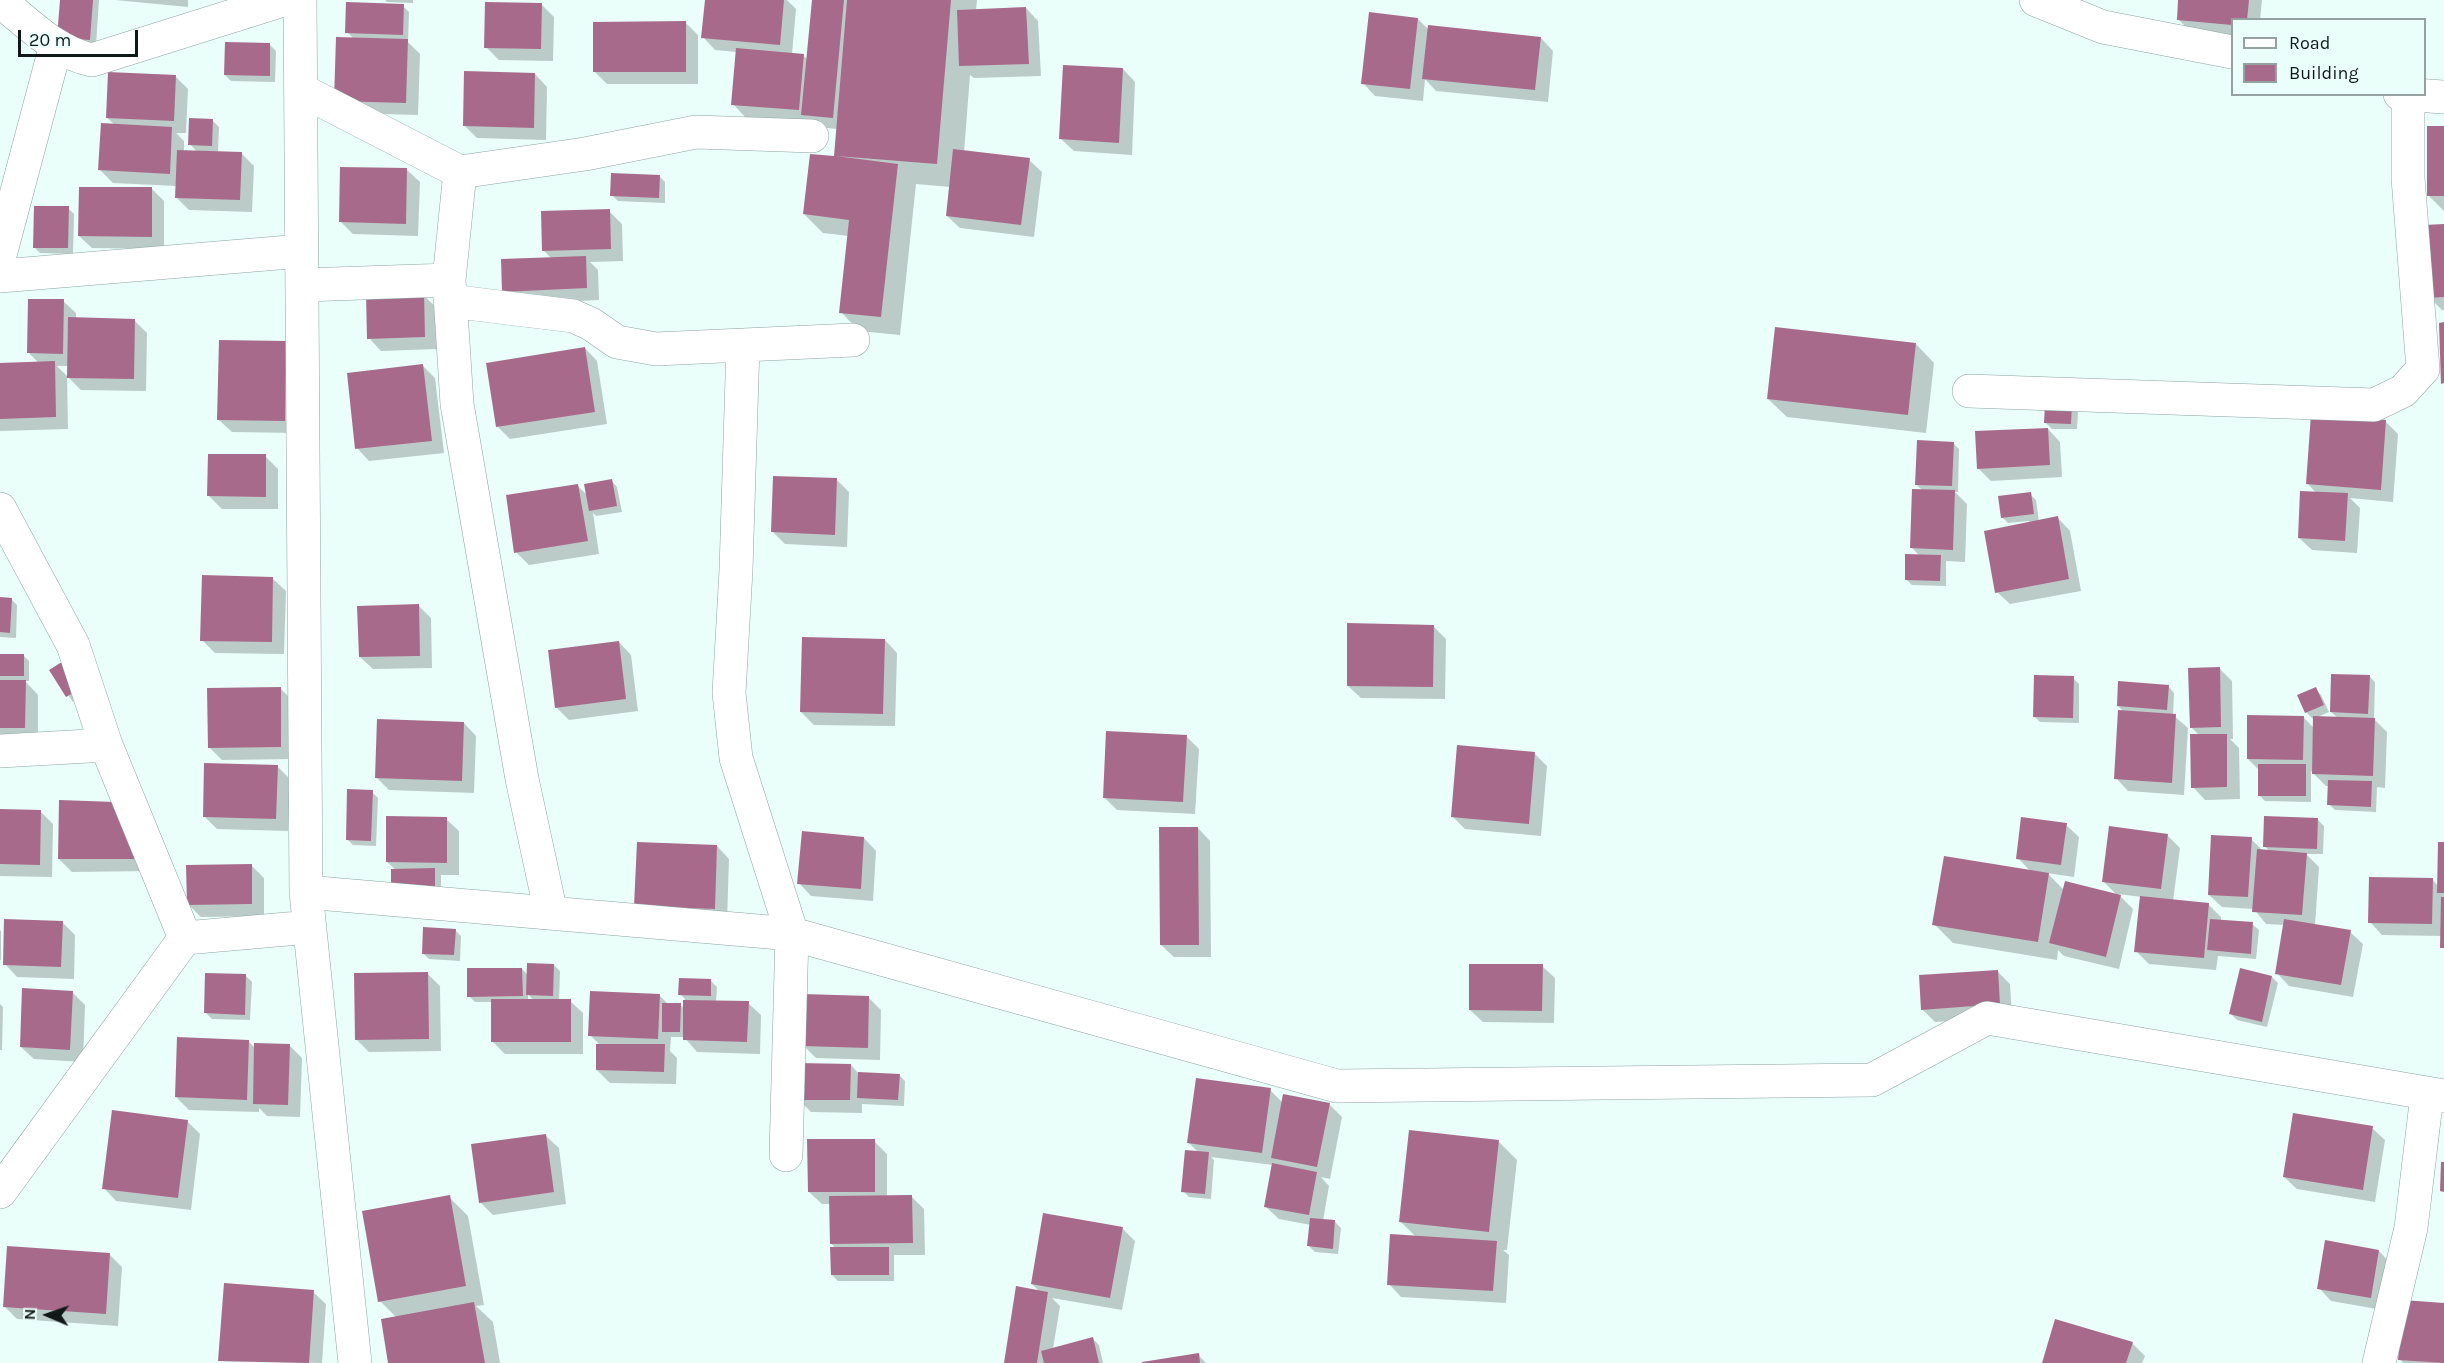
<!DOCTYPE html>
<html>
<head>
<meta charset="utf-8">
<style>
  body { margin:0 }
  #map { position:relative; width:2444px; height:1363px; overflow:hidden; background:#eafefa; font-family:Karla,sans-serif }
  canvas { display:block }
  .legend { position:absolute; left:2231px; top:18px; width:195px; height:78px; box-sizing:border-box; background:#eafefa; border:2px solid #93a29f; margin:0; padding:8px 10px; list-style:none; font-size:18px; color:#101917 }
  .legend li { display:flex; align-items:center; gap:12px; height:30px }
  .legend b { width:30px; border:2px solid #93a29f }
  .north { position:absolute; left:18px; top:1285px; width:60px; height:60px; -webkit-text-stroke:4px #eafefa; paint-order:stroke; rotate:272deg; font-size:16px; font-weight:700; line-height:24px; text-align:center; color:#101917 }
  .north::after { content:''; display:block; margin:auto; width:21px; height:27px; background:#101917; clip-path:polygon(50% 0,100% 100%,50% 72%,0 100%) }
  .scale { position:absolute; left:18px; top:30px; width:120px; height:27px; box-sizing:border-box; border:3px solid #101917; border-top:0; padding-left:8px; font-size:18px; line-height:21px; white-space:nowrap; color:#101917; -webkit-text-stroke:4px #eafefa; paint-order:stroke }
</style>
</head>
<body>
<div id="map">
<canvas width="2444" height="1363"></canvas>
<ul class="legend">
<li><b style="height:8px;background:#fff"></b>Road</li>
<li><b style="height:16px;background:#a86a8b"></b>Building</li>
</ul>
<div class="north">N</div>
<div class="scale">20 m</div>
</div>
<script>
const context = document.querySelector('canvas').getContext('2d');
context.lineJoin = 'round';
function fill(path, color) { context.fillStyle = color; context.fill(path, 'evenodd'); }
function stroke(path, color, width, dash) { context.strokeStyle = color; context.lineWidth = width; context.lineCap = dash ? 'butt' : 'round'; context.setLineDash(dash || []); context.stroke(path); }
fill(new Path2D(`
  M61,0h38l-3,45 -32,-2z
  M115,0h73v7z
  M385,0h28v3l-26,-1z
  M706,0h81l9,9 -4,45 11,1 5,5 5,-60h164l-1,10 50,-2 12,13 3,55 -67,2 -4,-3 -6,77 65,8 13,12 -8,65 -74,-9 -13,-12 3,-29 -34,-3 -16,151 -41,-4 -18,-19 8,-76 -26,-3 -19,-19 35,-56 -4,-3 3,-26 -23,-2 -4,-5 -66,-5 -12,-13 4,-52 -22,-2 -12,-13z
  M2180,0h82l-2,20h-28v16l-41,-4 -13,-13z
  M542,5l12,12 -1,44 -54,-1 -13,-13z
  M403,6l6,6 -1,30 12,12 -2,61 -70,-2 6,-74 -7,-7z
  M1418,19l11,11 112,8 12,13 -5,51 -112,-11 -11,-12 -2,22 -48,-5 -12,-13z
  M685,22l13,13v49h-91l-13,-13z
  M270,45l6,6 -1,31 -44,-1 -6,-6z
  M1123,69l12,13 -3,73 -58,-4 -13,-12z
  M535,74l12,13 -1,53 -69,-2 -13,-13z
  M175,76l13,13 -2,44h-10l8,8v10l13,1 -7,-8 23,-23 6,6 -1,25 23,1 13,13 -2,46 -63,-2 -13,-13 1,-11 -64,-3 -13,-13 15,-45 -8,-7z
  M2444,128v83l-16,-16z
  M407,170l13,12 -2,54 -65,-2 -13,-13z
  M659,176l6,6v21l-47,-2 -6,-6z
  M152,189l12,12v48l-72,-1 -13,-12z
  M68,208l6,6 -1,40 -33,-1 -6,-6z
  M609,211l13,13 1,37 -33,1 8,8 1,30 -82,4 -13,-13 48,-32 -8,-8z
  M2444,225v85h-2l-13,-13z
  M423,295l13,12 1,42 -56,2 -12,-13z
  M63,301l13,12v6l58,1 13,13 -1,58 -65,-1 -14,-14 1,53 -68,2v-67l39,-1 -10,-10zM57,366h12l-1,11z
  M285,342l12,91 -65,-1 -13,-12z
  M1916,344l18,19 -8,70 -139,-16 -19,-18z
  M585,348l12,13 10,63 -97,15 -13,-13z
  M423,366l12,12 9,75 -75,8 -12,-13z
  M2072,406l6,6 -1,17h-25l-6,-6z
  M2385,421l13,13 -5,68 -43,-4 10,10 -3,45 -45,-3 -13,-12 18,-44 -10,-11z
  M2048,429l12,13 2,35 -71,4 -13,-13z
  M1953,443l6,6 -1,43h-3l12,12 -2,58 -19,-1v25l-34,-1 -6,-6 14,-23 -9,-9 12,-56 -6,-6z
  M265,456l13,13v40h-56l-13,-13z
  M611,480l6,7 5,25 -26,4 -3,-3 6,41 -70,11 -13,-13 62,-66 9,9z
  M837,480l12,12 -2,55 -62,-3 -12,-12z
  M2030,494l6,6 3,22 19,-4 12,13 11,60 -71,13 -13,-12 33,-69 -1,-2 -21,2 -6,-6z
  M273,579l13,12 -2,63 -69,-1 -13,-13z
  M0,599h11l6,6 -1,33 -16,-1z
  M419,606l12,12 1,50 -59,1 -13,-12z
  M1433,626l13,13 -1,60 -84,-1 -13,-12z
  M885,640l12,13 -2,73 -81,-1 -13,-13z
  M619,642l12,13 7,56 -69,9 -13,-13z
  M0,655h23l6,6v20h-4l13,14v45h-38z
  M2219,668l13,13 1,58h-3l9,9 1,51 -35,1 -12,-13 7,-51 -9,-9z
  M51,671l35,23 -13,8z
  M2369,676l6,6 -1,37 13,13 -2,56 -8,-1 -1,25 -41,-2 -6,-6 1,-18h-4l-15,-15v31l-46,-1 -6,-6v-25l-11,-11 55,-42 11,11 24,-10 -7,-6z
  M2073,678l6,6v39l-39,-1 -6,-6z
  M2168,686l6,7 -1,22 15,13 -4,67 -56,-4 -12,-13 8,-66 -6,-6z
  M280,688l13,13v58l-71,1 -13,-13z
  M2315,689l6,6 8,17 -16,7 -6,-6 -8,-17z
  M464,723l12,13 -2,57 -85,-3 -13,-13z
  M1186,736l13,13 -4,65 -78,-4 -13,-13z
  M1534,753l13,13 -6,70 -76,-7 -12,-12z
  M278,767l12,12 -2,52 -71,-2 -13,-13z
  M372,792l6,6 -2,48 -23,-1 -6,-6z
  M114,804l36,67 -78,1 -13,-13z
  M0,810l40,1 13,13 -1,53 -52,-1z
  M446,819l13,12v44h-18v21l-45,-26 -9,-8z
  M2318,820l6,6 -1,28h-17l13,13 -4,58 35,7 13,12 -10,53 -64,-11 -12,-13 8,-48 -19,-1 -12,-15 -32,-2 -13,-12 42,-56 12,12h6l-4,-5z
  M2066,825l13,12 -5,40 -27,-4 17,17 54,6 -15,-15 65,-45 12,12 -7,53 35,3 13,13v4l31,3 7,6 -3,29 -38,-3 -2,14 -67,-6 -13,-13 6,-54 -24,-3 15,15 -14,60 -55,-13 -6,-6 -1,10 -104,-17 -19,-19 97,-52 -13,-14z
  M1198,828l12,13 1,116h-37l-13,-12z
  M864,838l12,13 -3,50 -62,-5 -12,-13z
  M2444,843v106l-2,-13 -60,-1 -12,-13 63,-42 5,6z
  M717,846l12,13 -2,62 -78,-3z
  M251,865l13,13v38l-63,1 -13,-13z
  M62,922l13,13 -1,44 -57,-2 -12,-13z
  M0,930l1,1v29h-1z
  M455,930l6,6 -1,25 -31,-2 -6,-6z
  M554,965l6,6 -1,30h11l13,12v41h-78l-13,-13v-39h-17l-6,-6 53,-27 6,6zM528,994l6,7h-6z
  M1542,966l13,12 -1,45 -71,-1 -13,-12z
  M1998,972l12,12 2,33 -77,5 -13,-13z
  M427,973l13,13 1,65 -72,1 -12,-12z
  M246,976l6,6 -2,38 -38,-1 -6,-6z
  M2272,977l6,6 -11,44 -30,-7 -6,-6z
  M711,981l6,6 -1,15 32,1 13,12 -1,39 -63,-2 -13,-15h-13l-1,14 7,7 -1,26 -66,-1 -13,-13 3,-25 -10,-10 69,-40 10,10h11l5,4v-10l-5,-5z
  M72,992l13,13 -2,57 -49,-3 -13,-12z
  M869,998l12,12 -1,50 -64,-2 -13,-13z
  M0,1004l3,3 -1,43h-2z
  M248,1041l7,7 34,-3 13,13 -2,59 -33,-1 -8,-8v4l-70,-2 -13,-13z
  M851,1065l7,8 41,2 6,6 -1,25 -42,-2v9l-51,-1 -13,-13z
  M1270,1090l13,13 46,1 13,13 -12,62 -9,-2 8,9 -6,35 12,1 6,6 -3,26 -23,-2 -6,-6 2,-21 -32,-6 -13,-12 7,-42 -62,-8 3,3 -3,39 -22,-2 -6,-6 16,-38 -10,-10z
  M187,1121l13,13 -9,76 -75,-9 -12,-13z
  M2372,1128l13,12 -10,62 -78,-13 -13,-12z
  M546,1136l13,12 7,56 -73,11 -13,-13z
  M874,1141l13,13v43l24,-1 13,13 1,46h-31v26h-56l-6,-6 4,-26 -5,-6v-39h-9l-13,-12z
  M1498,1141l19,19 -10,90h-4l6,5 -3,48 -105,-6 -12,-13 28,-46 -16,-16z
  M449,1197l19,19 16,89 -8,1 17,16 7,41h-110l6,-46 -16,-16z
  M1122,1228l13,13 -13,69 -70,-12 8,8 -7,43 40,-10 6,6 4,18h-98l35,-71 -8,-8z
  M2379,1251l12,13 -8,46 -52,-9 -12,-13z
  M110,1255l12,12 -4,59 -101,-7 -12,-12z
  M313,1292l13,12 -4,59 -102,-2z
  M2444,1304v59h-41l-3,-4z
  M2132,1343l13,13 -3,7h-99z
  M1198,1355l8,8h-63z`), '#0003');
fill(new Path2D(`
  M60,0h33l-3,40 -33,-2z
  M705,0h79l-4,45 -79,-7z
  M812,0h32l-11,118 -32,-3z
  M847,0h104l-14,164 -101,-8 62,8 -17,153 -42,-4 10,-93 -46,-6 7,-60 24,2z
  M2178,0h71l-2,20h-15v5l-55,-5z
  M346,2l58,2 -1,31 -58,-2z
  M485,2l57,1 -1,46 -57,-1z
  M1026,7l3,57 -70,2 -2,-56z
  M1369,12l49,6 -8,71 -49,-5z
  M686,21v51h-93v-50z
  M1428,25l113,12 -6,53 -113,-11z
  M336,37l72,2 -2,64 -72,-2z
  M225,42l45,1v33l-46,-1z
  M736,48l68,6 -5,56 -68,-5z
  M1063,65l60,3 -4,75 -60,-4z
  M464,71l71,2 -1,55 -71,-2z
  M108,72l68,3 -2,46 -68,-3z
  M189,118l24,1 -1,27 -24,-1z
  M101,123l71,4 -2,47 -72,-4z
  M2427,126h17v70h-17z
  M953,149l77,9 -9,67 -75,-9z
  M177,150l65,2 -2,48 -65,-2z
  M340,167l67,1 -1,56 -67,-2z
  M611,173l49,2 -1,23 -49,-2z
  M79,187h73v50l-74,-1z
  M34,206h35l-1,42h-35z
  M610,209l1,40 -69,2 -1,-40z
  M2444,224v73l-16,1 -4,-73z
  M586,256l1,32 -85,4 -1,-33z
  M424,293l1,44 -58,2 -1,-45z
  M28,299h36l-1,55 -36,-1z
  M68,317l67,2 -1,60 -67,-1z
  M2444,322v61l-3,1 -2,-61z
  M1775,327l141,16 -8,72 -141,-16z
  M219,340l67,1 -1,80 -68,-1z
  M585,347l10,65 -99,15 -10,-64z
  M55,361l1,56 -56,2v-56z
  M423,364l9,77 -77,8 -8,-76z
  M2045,403l27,1 -1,20 -27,-1z
  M2311,414l75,6 -5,70 -75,-6z
  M2048,428l2,37 -73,4 -2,-38z
  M1917,440l37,2 -2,44 -37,-1z
  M208,454h58v43l-59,-1z
  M773,476l64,2 -2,57 -64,-3z
  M612,479l5,27 -28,5 -5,-27z
  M578,484l10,57 -74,12 -8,-58z
  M1912,489l43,1 -2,60 -43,-2z
  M2300,491l48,2 -3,48 -47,-3z
  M2031,492l3,22 -33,4 -3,-22z
  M2058,516l11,63 -74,14 -11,-62z
  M1905,554l36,1 -1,26 -35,-1z
  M202,575l71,2 -1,65 -72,-1z
  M0,597l12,1 -2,35 -10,-1z
  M419,604l1,52 -61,1 -2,-51z
  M1347,623l87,2 -1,62 -86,-1z
  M802,637l83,2 -2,75 -83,-2z
  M619,641l7,58 -71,9 -7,-58z
  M0,654h24v22h-24z
  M65,660l16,28 -15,9 -17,-27z
  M2220,667l1,60 -31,1 -2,-60z
  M2331,674l39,1 -2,39 -38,-2z
  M2034,675l40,1 -1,42 -40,-1z
  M0,680h26l-1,48h-25z
  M2118,681l51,4 -2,25 -50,-4z
  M281,687v60l-73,1 -1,-60z
  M2316,687l8,18 -19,8 -8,-18z
  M2118,710l58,4 -4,69 -58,-4z
  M2247,715l57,1 -1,44 -56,-1z
  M2313,716l62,2 -2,58 -61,-2z
  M377,719l87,3 -2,59 -87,-3z
  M1106,731l81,4 -4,67 -80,-4z
  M2190,734h37v53l-36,1z
  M1457,745l78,7 -6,72 -78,-7z
  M204,763l74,2 -2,54 -73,-2z
  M2258,764h48v32h-48z
  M2328,780l44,1 -1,26 -44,-2z
  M347,789l26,1 -2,51 -25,-1z
  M59,800l56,2 24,57h-81z
  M0,809l41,1 -1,55 -40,-1z
  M386,816l61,1v46l-61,-1z
  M2264,816l54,2 -1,31 -54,-2z
  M2021,817l46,6 -6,42 -45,-6z
  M2109,826l59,8 -7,55 -59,-7z
  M1159,827h39l1,118h-39z
  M802,831l62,6 -3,52 -64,-5z
  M2211,835l41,2 -4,60 -40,-2z
  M637,842l80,3 -2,64 -81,-3z
  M2438,842h6v51h-7z
  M2257,849l50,4 -5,62 -50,-3z
  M1944,856l105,17 -11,69 -106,-17z
  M252,864v40l-65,1 -1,-40z
  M435,868v22l-44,1v-22z
  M2369,877l64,1 -1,46 -64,-1z
  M2065,881l56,14 -15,62 -57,-14z
  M2140,896l69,7 -5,55 -70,-6z
  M2441,897h3v51h-4z
  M4,919l59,2 -2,46 -58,-2z
  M2210,919l43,3 -2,32 -44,-4z
  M2284,919l67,11 -10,55 -66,-11z
  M423,927l33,2 -2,26 -32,-1z
  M527,963l27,1 -1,32 -27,-1z
  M1469,964h74l-1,47 -73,-1z
  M467,968h55l1,28 -56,1z
  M2240,968l32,8 -10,46 -33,-8z
  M1998,970l2,34 -79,6 -2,-35z
  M428,972l1,67 -74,1 -1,-67z
  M205,973l41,1 -1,41 -41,-2z
  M679,978l32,1v17l-33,-1z
  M22,988l51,3 -3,59 -50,-3z
  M590,991l70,3 -2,45 -70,-3z
  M803,994l66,2 -1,52 -66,-2z
  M491,999h80v43h-80z
  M683,1000l66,1 -2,41 -64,-2z
  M662,1003h19l-1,29h-18z
  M177,1037l72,3 -2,60 -72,-3z
  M254,1043l36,1 -2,61 -35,-1z
  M596,1044h69l-1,28 -68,-2z
  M798,1063l53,1 -1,36h-53z
  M858,1072l42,2 -2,26 -41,-2z
  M1196,1078l75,10 -9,65 -75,-10z
  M1283,1094l47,9 -13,64 -46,-9z
  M112,1110l76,10 -10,78 -76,-9z
  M2293,1113l80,13 -10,64 -80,-13z
  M1409,1130l90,10 -10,92 -90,-10z
  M546,1134l8,58 -75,11 -8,-59z
  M807,1139h68v53h-67z
  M1185,1150l24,2 -4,42 -24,-2z
  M2441,1162h3v30l-4,-1z
  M1272,1163l45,9 -8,43 -45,-8z
  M450,1195l16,91 -88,16 -16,-91z
  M912,1195l1,48 -83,1 -1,-48z
  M1043,1213l80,14 -13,71 -79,-14z
  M1310,1218l25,2 -2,29 -26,-3z
  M1390,1234l107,7 -4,50 -106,-6z
  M2325,1240l54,10 -8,48 -54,-9z
  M7,1246l103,7 -4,61 -103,-7z
  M830,1247h59v28h-58z
  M224,1283l90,7 -5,73 -91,-2z
  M1016,1286l32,6 -11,71h-33z
  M2403,1300l41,3v60l-46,-3z
  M474,1302l11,61h-97l-7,-44z
  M2055,1319l78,23 -7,21h-84z
  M1093,1337l6,26h-55l-3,-12z
  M1199,1353l1,10h-58v-1z`), '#a86a8b');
const minor = new Path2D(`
  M300,0l6,892 49,471
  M2036,0l67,27 129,25
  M0,1c28,22 56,52 92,59l191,-60
  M301,90l159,82
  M2400,94l44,3
  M0,255l56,-210
  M0,276l302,-25
  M449,280l8,124 65,375 29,134
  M303,285l146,-5 11,-108 125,-18 111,-22 116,4
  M450,301l123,15 18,8 26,18 39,7 197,-9
  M743,345l-7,225 -7,123 7,65 56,176 -6,221
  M1969,391l405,14 29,-14 20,-22 -15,-191v-81
  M0,509l73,136 33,100 79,193
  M0,751l106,-6
  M306,892l486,42 545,152 535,-6 115,-62 457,78
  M0,1192l185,-254 125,-11
  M2379,1363l32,-135 16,-133`);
stroke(minor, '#8da4a0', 34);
stroke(minor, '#fff', 33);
</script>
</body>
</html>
